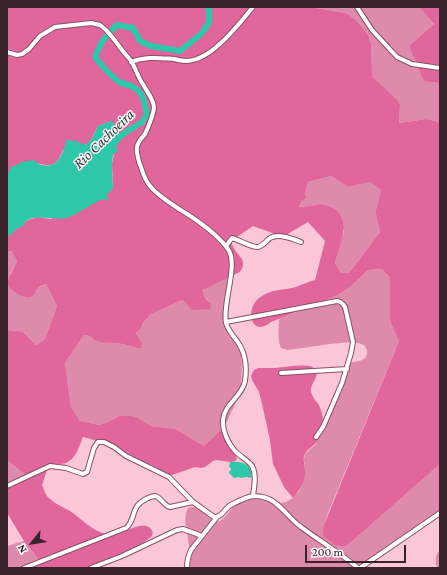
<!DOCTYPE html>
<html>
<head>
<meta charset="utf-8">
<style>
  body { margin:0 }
  #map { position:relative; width:447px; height:575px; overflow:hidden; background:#fac6d8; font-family:"Crimson Pro",serif }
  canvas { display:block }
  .frame { position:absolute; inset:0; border:8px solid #3a222b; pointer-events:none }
  .north { position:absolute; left:12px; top:523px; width:40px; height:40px; -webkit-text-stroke:3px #fcf6f8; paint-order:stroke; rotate:240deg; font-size:11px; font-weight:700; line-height:16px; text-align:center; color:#3a222b }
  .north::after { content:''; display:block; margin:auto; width:14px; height:18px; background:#3a222b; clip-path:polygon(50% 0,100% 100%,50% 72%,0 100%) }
  .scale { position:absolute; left:305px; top:545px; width:101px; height:18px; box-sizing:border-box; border:2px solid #3a222b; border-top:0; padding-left:5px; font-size:12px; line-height:14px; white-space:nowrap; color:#3a222b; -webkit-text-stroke:3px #fcf6f8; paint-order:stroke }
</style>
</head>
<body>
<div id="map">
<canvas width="447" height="575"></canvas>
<div class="frame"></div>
<div class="north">N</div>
<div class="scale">200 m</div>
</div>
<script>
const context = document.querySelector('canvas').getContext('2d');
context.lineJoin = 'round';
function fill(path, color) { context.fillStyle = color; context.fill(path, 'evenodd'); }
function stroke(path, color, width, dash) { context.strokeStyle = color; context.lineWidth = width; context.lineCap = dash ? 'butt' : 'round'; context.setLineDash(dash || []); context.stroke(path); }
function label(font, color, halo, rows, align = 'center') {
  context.font = font + ' "Crimson Pro",serif'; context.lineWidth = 3; context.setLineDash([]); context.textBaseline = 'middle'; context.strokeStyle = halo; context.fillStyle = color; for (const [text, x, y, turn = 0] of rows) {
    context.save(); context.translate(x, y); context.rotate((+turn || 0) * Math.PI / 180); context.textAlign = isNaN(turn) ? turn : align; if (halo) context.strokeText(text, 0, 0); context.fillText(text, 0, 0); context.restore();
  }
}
fill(new Path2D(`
  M310,7h109l15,17 -23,20 1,10 5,9 4,13 9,6 10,1v39l-14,-3 -27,4 1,-18 -2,-3 -25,-25 -1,-7 -1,-27 -3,-8 -4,-6 -9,-10 -9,-6z
  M331,176l17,11 22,-5 11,8 -5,20v5l4,17 -31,41h-8l-6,-10 9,-32 -29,-25 -16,2 6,-14 3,-12z
  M12,250l5,11 -1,4 -6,9 26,17 1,-3 9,-4 11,22 -12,33 -9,6 -13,-13 -5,-1 -11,-1v-79z
  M382,269l8,9v42l1,4 8,17 -71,172 -4,12v12l15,10 10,-3 91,-80v48l-81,56h-170c1,-8 2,-15 0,-22 -1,-13 -7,-26 -1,-38 15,-6 21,18 32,13 6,-3 10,-12 15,-16 3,-4 9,-6 13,-9l33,7 5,-1 7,-4 7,-8 2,-5 3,-14 -1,-12 1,-5 11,-10 27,-70 6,-11c7,-2 19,-1 18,-12 -1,-4 -2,-6 -6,-7 -11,-5 -53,4 -67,5l-7,1 -6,-2c-4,-9 -2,-19 -2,-29l57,-23 13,-8 19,-18z
  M230,276l-4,28 2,24 10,19 3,7 1,11 -1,24 -5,13 -13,28 -6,4 -13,12 -28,-17 -25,-3 -13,-8 -19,-2 -13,7 -7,2 -19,-4 -9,-14 -6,-44 19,-28 6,1 4,4 18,3 11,1 14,4 5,-5 -5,-8 -1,-2 5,-5 2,-5 8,-9 32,-14 26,1 -5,-5 -3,-6z
  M7,460l17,14 -13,12 -4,-2z
  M24,541l13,16 1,4 -3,7h-28v-22z
  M440,550v18h-3c-2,-7 -2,-13 3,-18z`), '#de8bab');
fill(new Path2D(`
  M7,7h303l36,6 9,6 9,10 4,6 3,8 1,27 1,7 25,24 2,4 -1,18 27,-4 14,3v342l-91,80c-11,7 -16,-1 -25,-7l-1,-5 1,-7 75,-184 -8,-17 -1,-4v-42l-8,-9 -14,1 -19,18 -13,8 -65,26c-20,17 -28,-15 -9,-26 9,-6 20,-6 30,-8 8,-2 15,-6 23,-8l10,-39 -17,-19 -22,13h-8l-25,-9 -22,15c1,3 2,6 4,9 6,8 12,12 5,22l-38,18 2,6 7,9 -1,4 -18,1 -9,-10 -32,14 -8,9 -2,5 -5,5 1,2 5,8 -1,5h-4l-14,-4 -22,-2 -7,-2 -4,-4 -6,-1 -19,28 6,44 9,14 19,4 7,-2 13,-7h12l7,2 13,8 25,3 28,17 16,-15 3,-1 13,26 1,3 -2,2 -5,1 -14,-2 -3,1 -8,6 -4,1 -6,-1 -23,8 -5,-1 -15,-9 -10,-3 -26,-16 -33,-9 -6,15 -5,7 -6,4 -10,2 -9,5 -5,15c2,4 3,10 7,13 6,6 14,9 21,13 13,9 25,23 42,24 12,0 35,-20 41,-2l-2,4 -8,6 -51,25h-57l3,-7 -1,-4 -13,-16 -17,-28v-29l4,2 13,-12 -17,-14v-130l11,1 5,1 13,13 9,-6 12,-33 -11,-22c-2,1 -7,2 -8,4 -3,3 -3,8 -8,9 -5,1 -11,-2 -15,-5 -15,-10 -1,-19 2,-31l-5,-10h-5v-16l21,-15 10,-3 13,2 62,-30 -1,-25 2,-10 -5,-32 -11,4c-3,5 -5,10 -8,15 -5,7 -19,7 -27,9 -7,18 -13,17 -30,12l-26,13zM331,176l17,11 22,-5 11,8 -5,20v5l4,17 -31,41h-8l-6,-10c4,-15 15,-38 3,-51 -4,-4 -8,-6 -14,-7 -8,-1 -17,3 -25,2l3,-6 4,-3 -1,-4 3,-12z
  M419,7h21v76l-10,-1 -5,-1 -4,-5 -4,-13 -5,-9 -2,-6 1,-4 23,-20z
  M292,366c6,0 19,-2 23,3 6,7 -6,15 -4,23 1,5 5,9 8,13 5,11 5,21 1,32 -3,8 -13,11 -16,19 -1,4 1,10 1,15 1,10 -5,19 -12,27l-9,-11 -11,-23 -3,-24 -8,-36 -3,-12 -7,-12 -1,-4 3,-6 4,-2h17z`), '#e1669b');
fill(new Path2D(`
  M110,121h2l1,2 4,4 3,7 -1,5 1,2c-4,3 -4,7 -2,11l-4,1c-4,12 -1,24 -1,36l-6,5 1,5v1l-5,-1v1h-3l-14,8v1h-2c-5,3 -12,7 -17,9 -12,3 -33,-5 -42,4 0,0 -2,4 -3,5l-5,1 -4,5 -6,4v-62l4,-8 14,-6h5l1,-1 5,1 1,2c18,9 26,-7 29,-22l2,-2 6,3 2,-2 5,4 2,-1 2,2c7,-4 9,-12 13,-19l11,-4z
  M230,462c12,-1 23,2 21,16l-4,-1 -6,1 -2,-1 -5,1 -5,-5 1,-3 1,1v-3l-2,-1z`), '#2fc7a9');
stroke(new Path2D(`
  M114,143l9,-9 19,-12 5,-8c-3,-13 -3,-22 -16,-28 -4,-2 -8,-2 -12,-4 -9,-7 -17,-16 -24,-25 6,-15 10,-21 22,-32l16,3 7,13 11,5 29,5 21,-17 8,-11v-14l-2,-2`), '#2fc7a9', 6);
const minor = new Path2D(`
  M357,7l15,23 25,27 15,7 28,4
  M7,52l10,3 5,-1 7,-5 11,-13 15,-9 36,-4 9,2 5,4c6,6 12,14 17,21 3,4 7,8 10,12 4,8 7,17 12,24 4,7 10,14 10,22 -1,7 -6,20 -9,26 -3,4 -7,7 -8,13 -1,4 2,16 4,20 2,7 5,14 9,19 8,10 19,16 29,23 15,9 38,25 49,40 11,15 -6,54 -2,74 2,7 7,13 11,18 9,12 10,26 8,40 -3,16 -21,23 -22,39 -1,11 6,25 13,32 5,5 13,9 16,14 5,9 2,21 1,30
  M131,62c15,-6 28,-4 43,-3 4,1 9,2 13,2 25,-1 51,-36 66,-54
  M226,246l6,-8c7,2 19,9 25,9 5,0 9,-6 13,-9 9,-5 23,1 31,4
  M226,322l111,-21c4,0 6,3 8,6l8,35 -2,11 -9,30 -19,44 -7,10
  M281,373l66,-4
  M7,486l43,-20 16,2 17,6 4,-2 7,-24 4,-6h6l10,5 12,9 43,21 24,25 21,15c7,0 9,-5 14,-10 5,-4 19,-10 25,-11 7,0 16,2 21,6 10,7 17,18 27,25 19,14 39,26 57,41
  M24,568l102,-40c8,-6 6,-16 12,-23 2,-3 5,-4 8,-6 3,-1 5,-3 9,-3 6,1 9,10 15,11l23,-5
  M91,568l31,-12 55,-26 6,-1 19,7
  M187,568c0,-7 1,-12 4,-18l26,-33
  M360,568l80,-55`);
stroke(minor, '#865065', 6);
stroke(minor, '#fff', 4);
label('italic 15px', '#1c3a33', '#fcf6f8', [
  ["Rio Cachoeira",104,139,-44]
]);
</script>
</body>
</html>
